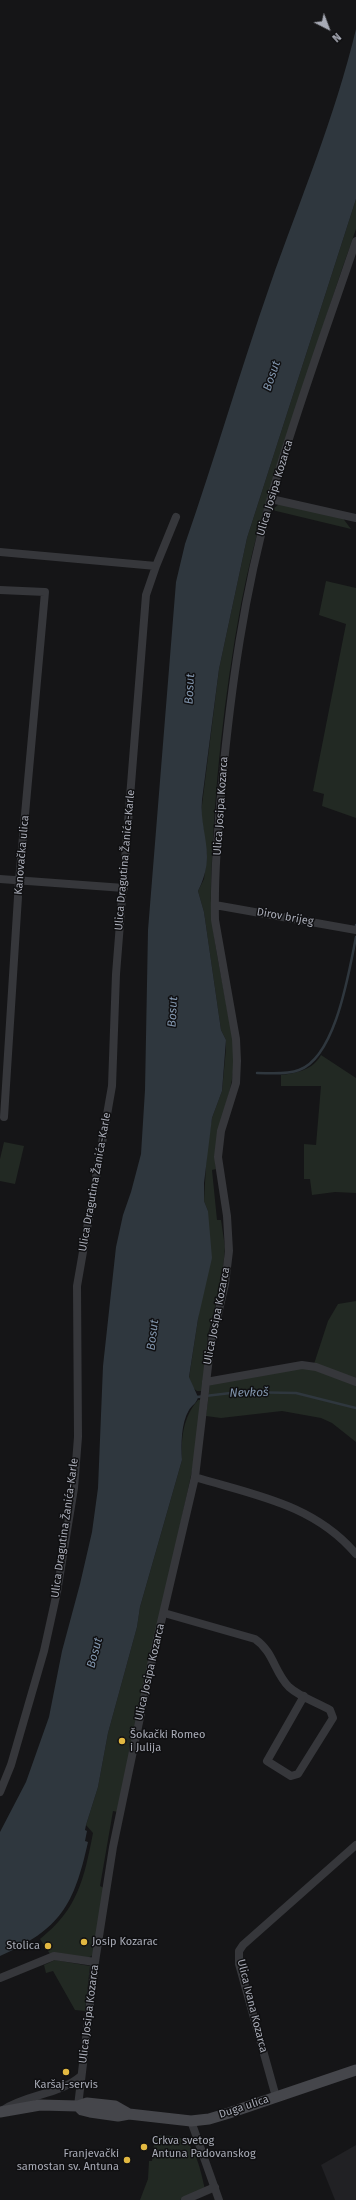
<!DOCTYPE html>
<html>
<head>
<meta charset="utf-8">
<style>
  body { margin:0 }
  #map { position:relative; width:356px; height:2200px; overflow:hidden; background:#151517; font-family:"Fira Sans",sans-serif }
  canvas { display:block }
  .north { position:absolute; left:308px; top:8px; width:40px; height:40px; -webkit-text-stroke:3px #101012; paint-order:stroke; rotate:138deg; font-size:11px; font-weight:700; line-height:16px; text-align:center; color:#a8abb6 }
  .north::after { content:''; display:block; margin:auto; width:14px; height:18px; background:#a8abb6; clip-path:polygon(50% 0,100% 100%,50% 72%,0 100%) }
</style>
</head>
<body>
<div id="map">
<canvas width="356" height="2200"></canvas>
<div class="north">N</div>
</div>
<script>
const context = document.querySelector('canvas').getContext('2d');
context.lineJoin = 'round';
function fill(path, color) { context.fillStyle = color; context.fill(path, 'evenodd'); }
function stroke(path, color, width, dash) { context.strokeStyle = color; context.lineWidth = width; context.lineCap = dash ? 'butt' : 'round'; context.setLineDash(dash || []); context.stroke(path); }
function label(font, color, halo, rows, align = 'center') {
  context.font = font + ' "Fira Sans",sans-serif'; context.lineWidth = 3; context.setLineDash([]); context.textBaseline = 'middle'; context.strokeStyle = halo; context.fillStyle = color; for (const [text, x, y, turn = 0] of rows) {
    context.save(); context.translate(x, y); context.rotate((+turn || 0) * Math.PI / 180); context.textAlign = isNaN(turn) ? turn : align; if (halo) context.strokeText(text, 0, 0); context.fillText(text, 0, 0); context.restore();
  }
}
fill(new Path2D(`
  M356,2145v55h-21l-14,-35z`), '#212124');
fill(new Path2D(`
  M356,199v30c-19,53 -36,107 -54,161 -24,70 -47,141 -61,214 -17,91 -27,186 -30,279 -2,42 9,84 16,125 3,17 8,35 7,53 -1,38 -22,67 -18,108l-4,1 5,50h4l4,27 -3,34 -14,53 -6,57h-5l-4,-3 -4,-10 9,-59 10,-108 -4,-10 3,-53 5,-30 10,-27 4,-42v-9l-5,-10 -17,-118 -6,-21 6,-12 3,-22 -6,-44 18,-144 28,-131z
  M279,504l63,13 9,12 -79,-19z
  M326,581l30,7v230l-34,-12 2,-12 -11,-3 33,-167 -27,-9z
  M321,1055l35,23v115l-21,-1 -23,3 -2,-16h-6v-35l12,1 5,-59h-40v-11c15,-2 32,-5 40,-20z
  M4,1142l20,4 -9,38 -15,-3v-22z
  M356,1301v79l-42,-16 14,-43 10,-17z
  M290,1369h22l44,15v58l-24,-19 -11,-5 -39,-7 -61,7 -15,-2 4,-32z
  M198,1400h3l-6,57 -77,355 -5,-1 -13,75 4,2 -11,67 -5,3 -38,-4 -10,-15c38,-30 44,-60 53,-106l-7,-8 12,-38 10,-54 29,-106 3,-20 42,-147c-1,-22 1,-43 16,-60z
  M55,1960l35,6 -5,45 -10,-1 -22,-39 -7,2 -2,-8z
  M155,2135c7,1 15,0 22,2 19,4 24,36 28,52l-25,11h-40l8,-21 1,-18h3z`), '#222923');
fill(new Path2D(`
  M356,29v170l-109,339 -28,131 -17,131c-2,20 5,38 5,57 0,12 -4,24 -9,34l6,21 17,118 5,10 -4,51 -10,27 -8,65v18l4,10 4,47 -14,61 -9,58 9,20c-1,6 -6,8 -9,13 -8,13 -8,35 -7,50l-42,147 -3,20 -29,106 -10,54 -12,38 -1,5 2,1 -2,10 3,1c-14,63 -27,87 -88,114v-124l26,-50 23,-65 13,-66 18,-67 12,-52 6,-44 5,-122 13,-119 7,-32 8,-23 10,-38 4,-64 3,-160 28,-348 9,-38c30,-86 55,-173 85,-259 30,-85 65,-168 86,-256z`), '#2f373e');
stroke(new Path2D(`
  M356,926v-1
  M257,1073c13,0 29,2 42,-3 37,-13 50,-99 57,-133
  M197,1397l42,-5 57,1 60,15`), '#2f373e', 2.5);
stroke(new Path2D(`
  M271,499l85,19
  M0,552l156,14
  M0,590l45,2 -26,289 -15,236
  M0,879l124,9
  M215,905l141,25
  M206,1382l96,-17 14,2 40,15
  M195,1477c59,18 119,27 161,77
  M164,1613l91,26c19,13 19,33 34,48 11,10 29,16 41,23l3,8 -35,56 -7,2 -24,-15 37,-65
  M0,1792l11,-27 33,-114 13,-59 17,-104 4,-51 -1,-151 35,-200 4,-112 30,-379 10,-29 20,-49
  M0,1978l54,-22 41,6
  M276,2097l-37,-133v-13l4,-6 113,-100
  M78,2106l17,-144 18,-115 38,-182 44,-188 15,-128 15,-65 4,-33 -2,-35 -9,-59 3,-26 15,-48 1,-22 -1,-22 -21,-119c-1,-46 3,-91 7,-137 9,-95 22,-190 48,-282 25,-88 57,-174 86,-260
  M3,2110c24,-16 56,-15 78,-34
  M191,2121l28,79
  M185,2200l30,-13`), '#36373b', 8);
stroke(new Path2D(`
  M78,2106l4,4 8,2 28,4 11,-2 62,7 18,-2 20,-6 127,-43
  M0,2112l40,-7 38,1 9,-3 28,3 14,8`), '#45464b', 11);
for (const [x, y, r, color] of [
  [122,1741,4,"#e2b841"],
  [84,1942,4,"#e2b841"],
  [48,1946,4,"#e2b841"],
  [66,2072,4,"#e2b841"],
  [144,2147,4,"#e2b841"],
  [127,2160,4,"#e2b841"]
]) { const dot = new Path2D(); dot.arc(x, y, r, 0, 2 * Math.PI); context.fillStyle = color; context.fill(dot); stroke(dot, '#101012', 1.5); }
label('11px', '#a8abb6', '#101012', [
  ["Ulica Josipa Kozarca",275,488,-73],
  ["Ulica Josipa Kozarca",221,806,-86],
  ["Kanovačka ulica",22,855,-85],
  ["Ulica Dragutina Žanića-Karle",125,860,-85],
  ["Dirov brijeg",285,917,10],
  ["Ulica Dragutina Žanića-Karle",95,1182,-80],
  ["Ulica Josipa Kozarca",217,1316,-79],
  ["Ulica Dragutina Žanića-Karle",65,1528,-82],
  ["Ulica Josipa Kozarca",150,1672,-77],
  ["Ulica Ivana Kozarca",252,2006,76],
  ["Ulica Josipa Kozarca",89,2014,-83],
  ["Duga ulica",244,2107,-18]
]);
label('11px', '#a8abb6', '#101012', [
  ["Šokački Romeo",130,1735],
  ["i Julija",130,1748],
  ["Josip Kozarac",92,1942],
  ["Stolica",40,1946,"right"],
  ["Karšaj-servis",66,2085,"center"],
  ["Crkva svetog",152,2141],
  ["Antuna Padovanskog",152,2154],
  ["Franjevački",119,2154,"right"],
  ["samostan sv. Antuna",119,2167,"right"]
], 'left');
label('italic 12px', '#8296ae', '#101012', [
  ["Bosut",272,376,-71],
  ["Bosut",190,689,-87],
  ["Bosut",173,1012,-87],
  ["Bosut",153,1335,-83],
  ["Nevkoš",249,1393,-1],
  ["Bosut",95,1653,-75]
]);
</script>
</body>
</html>
